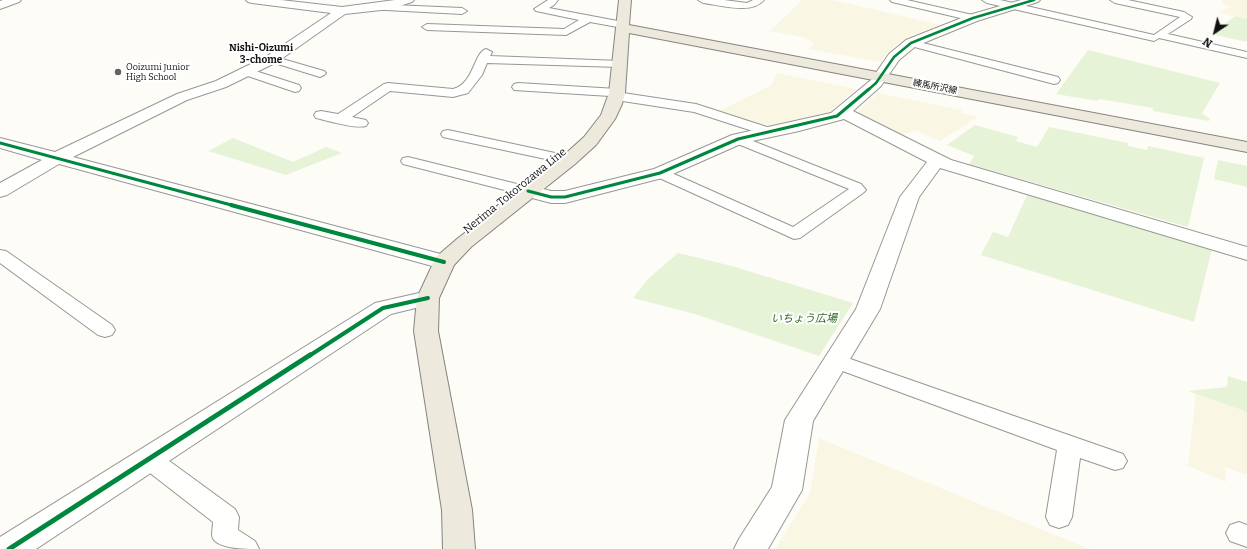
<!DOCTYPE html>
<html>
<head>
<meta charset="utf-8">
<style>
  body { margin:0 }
  #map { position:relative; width:1247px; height:549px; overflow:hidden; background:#fdfcf7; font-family:Bitter,serif }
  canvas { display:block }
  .north { position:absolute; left:1195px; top:12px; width:40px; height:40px; -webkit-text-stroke:3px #fff; paint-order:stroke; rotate:215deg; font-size:11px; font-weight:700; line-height:16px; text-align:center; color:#111 }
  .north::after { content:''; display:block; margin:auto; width:14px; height:18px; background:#111; clip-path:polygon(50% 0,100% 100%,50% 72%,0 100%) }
</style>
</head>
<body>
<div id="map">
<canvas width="1247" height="549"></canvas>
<div class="north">N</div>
</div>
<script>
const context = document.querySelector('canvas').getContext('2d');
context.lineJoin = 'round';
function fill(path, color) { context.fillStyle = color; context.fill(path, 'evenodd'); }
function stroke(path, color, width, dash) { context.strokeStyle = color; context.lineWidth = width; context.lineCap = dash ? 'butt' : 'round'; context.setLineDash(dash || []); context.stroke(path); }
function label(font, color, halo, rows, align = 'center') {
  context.font = font + ' Bitter,"Noto Sans JP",serif'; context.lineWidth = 4; context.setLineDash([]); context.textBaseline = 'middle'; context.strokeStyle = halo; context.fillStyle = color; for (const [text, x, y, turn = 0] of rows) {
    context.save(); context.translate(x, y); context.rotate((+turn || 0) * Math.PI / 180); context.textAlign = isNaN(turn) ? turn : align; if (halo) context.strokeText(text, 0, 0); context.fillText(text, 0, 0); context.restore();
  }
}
fill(new Path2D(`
  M802,0h31l108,25 -35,13 -17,13 -9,11 -72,-13 6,-6 -11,-6 -33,-6z
  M1224,0h23v19l-28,-6 10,-6 -8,-5z
  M777,73l79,16 -29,26 -56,12 -52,-16 51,-25z
  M878,93l84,17 -1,3 17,4 -38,24 -25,-11 -14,6 -40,-21 -3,-4z
  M1196,394l51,18v63l-22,-8 1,15 -38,-16z
  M819,438l270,111h-314l35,-56z`), '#f9f7e4');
fill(new Path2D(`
  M1235,16l12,3v23l-35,-8z
  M1088,50l132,33 -18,30 8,6 -1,2 -56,-10v-3l-54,-9 -2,2 -41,-7z
  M975,125l43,12 -2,4 21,6 12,-20 79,16v3l19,4 1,-4 56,12 -16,69 -219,-63 5,-8 -27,-11z
  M233,138l60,24 33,-15 16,6 -56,22 -78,-24z
  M1218,160l29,6v21l-33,-8z
  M1028,193l184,56 -18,73 -213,-67 12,-23 15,5z
  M678,253l54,13 121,37 -34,53 -124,-42 -62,-16 16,-20z
  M1228,376l19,6v30l-59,-21 39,-4z`), '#e7f3d7');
const service = new Path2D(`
  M548,0h10l-4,5 -5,3 74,14 5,3 -5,3 -33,-6 -24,13 -139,-5 -5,-3 5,-3 137,5 15,-9 -43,-9 -2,-2z
  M698,0h26l23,3 6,-3h11c-12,15 -44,5 -61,3z
  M890,0h17l70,16 1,2 -5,3 -81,-19z
  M982,0h18l154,35 26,-18 -65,-14 -5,-3h18l56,12 8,5 -1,2 -23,15 79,18v6l-88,-20 -5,3 -167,-38z
  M370,4l92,4 5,3 -5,3 -95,-5 -2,-2 2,-2z
  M911,40l147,37 2,3 -2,3 -4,1 -147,-39 -1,-2z
  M486,49l6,3 -2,4 130,5 4,1 2,2 -2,2 -4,1 -133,-4 -5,12 -14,18 -15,4 -63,-6 -38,26 14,3 2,3 -2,3c-12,3 -37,-5 -50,-8l-2,-3 2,-3 5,-1 17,3 46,-30 4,-1 65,6c21,-5 21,-37 33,-40z
  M272,56l52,15 2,2 -2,2 -4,2 -52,-16 -2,-2 2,-2z
  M246,68l53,17 2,3 -2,3 -4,1 -53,-18 -2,-2 2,-2z
  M518,83l99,6 4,1 2,3 73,11 77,25 2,3 -2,3 -5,1 -74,-24 -78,-12 -4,-1 -2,-3 -96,-6 -2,-3 2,-3z
  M448,130l121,26 5,1 2,3 -2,3 -5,1 -126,-27 -2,-3 2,-3z
  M738,135l123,49 5,6 -3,3 -63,45 -6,1 -139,-63 -2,-3 2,-3 5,-1 5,1 128,57 56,-38 -116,-47 -2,-3 2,-3z
  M408,157l125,31 3,3 -3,3 -5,2 -125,-32 -2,-3 2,-3z
  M0,250l6,1 106,74 3,5 -3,5 -7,2 -7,-2 -98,-72z
  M836,354l287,100 4,7 -4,7 -8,2 -35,-12 -8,59 -4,8 -9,3 -9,-3 -4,-8 11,-67 -228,-84 -3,-5 3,-5z
  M149,450l8,2 78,57 4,8 -1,13 17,11 4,8c-14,0 -46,0 -47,-14 0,-5 1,-9 1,-13l-72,-56 -4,-7 4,-7z
  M1239,522l8,3v22l-17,-6 -4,-8 4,-8z`);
const minor = new Path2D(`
  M3,0h18l-2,2 -19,7v-8z
  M246,0h35l61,7 53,-7h19l-2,2 -22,7 -45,5 -68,48 -51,25 -39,13 -114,57 379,100 3,5 -3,5 -8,1 -8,-1 -377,-103 -52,31 -7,2v-14l42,-23 -42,-12v-10l55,14 122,-58 39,-13 51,-25 64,-43 -79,-10 -4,-1z
  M1021,0h19l-2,2 -61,19 -61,25 -17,14 -18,26 -28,25 98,49 296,87v13l-307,-92 -21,29 -39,112 -67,112 -11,69 -34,59h-34l5,-10 33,-52 13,-67 71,-111 44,-112 27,-35 -83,-43 -45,12 -56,12 -77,34 -101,26h-14l-30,-8 -2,-4 2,-4 7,-2 23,6h14l89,-22 78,-34 99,-22 40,-33 18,-26 17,-14 63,-25z
  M428,291l8,2 3,5 -3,5 -45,11 -355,235h-36v-12l375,-234z`);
const primary = new Path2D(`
  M619,0h12l-2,25 618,117v10l-618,-119 -4,60 -3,11 -7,15 -19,26 -21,19 -104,83 -17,18 -15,33 -1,33 34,179 3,39h-32l-1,-39 -28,-179 3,-33 19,-41 21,-18 106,-83 21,-19 17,-22 8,-22z`);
stroke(service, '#979795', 2);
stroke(minor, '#979795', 2);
stroke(primary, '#858482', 2);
fill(service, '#fffffe');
fill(minor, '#fffffe');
fill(primary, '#ede9dc');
stroke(new Path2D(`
  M868,90l8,-7 18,-26 17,-14 62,-25 61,-18`), '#00873e', 2.5);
stroke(new Path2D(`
  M0,143l235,63
  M528,191l23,6h14l95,-24 78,-34 99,-23 32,-27`), '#00873e', 3);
stroke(new Path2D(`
  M231,205l213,57
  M309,356l74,-48 45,-10`), '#00873e', 4);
stroke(new Path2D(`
  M9,549l301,-194`), '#00873e', 5);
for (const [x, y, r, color] of [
  [118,72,4,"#646362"]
]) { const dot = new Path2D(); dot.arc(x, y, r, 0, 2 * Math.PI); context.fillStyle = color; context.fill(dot); stroke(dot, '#fff', 1.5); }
label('9px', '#111', '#fff', [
  ["Ooizumi Junior",126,67],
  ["High School",126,77]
], 'left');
label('9px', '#111', '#fff', [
  ["練馬所沢線",935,87,11]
]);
label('bold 10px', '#111', '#fff', [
  ["Nishi-Oizumi",261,48],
  ["3-chome",261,60]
]);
label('11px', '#111', '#fff', [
  ["Nerima-Tokorozawa Line",515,191,-39]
]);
label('italic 11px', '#2f6b1f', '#fff', [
  ["いちょう広場",804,319]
]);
</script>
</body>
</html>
